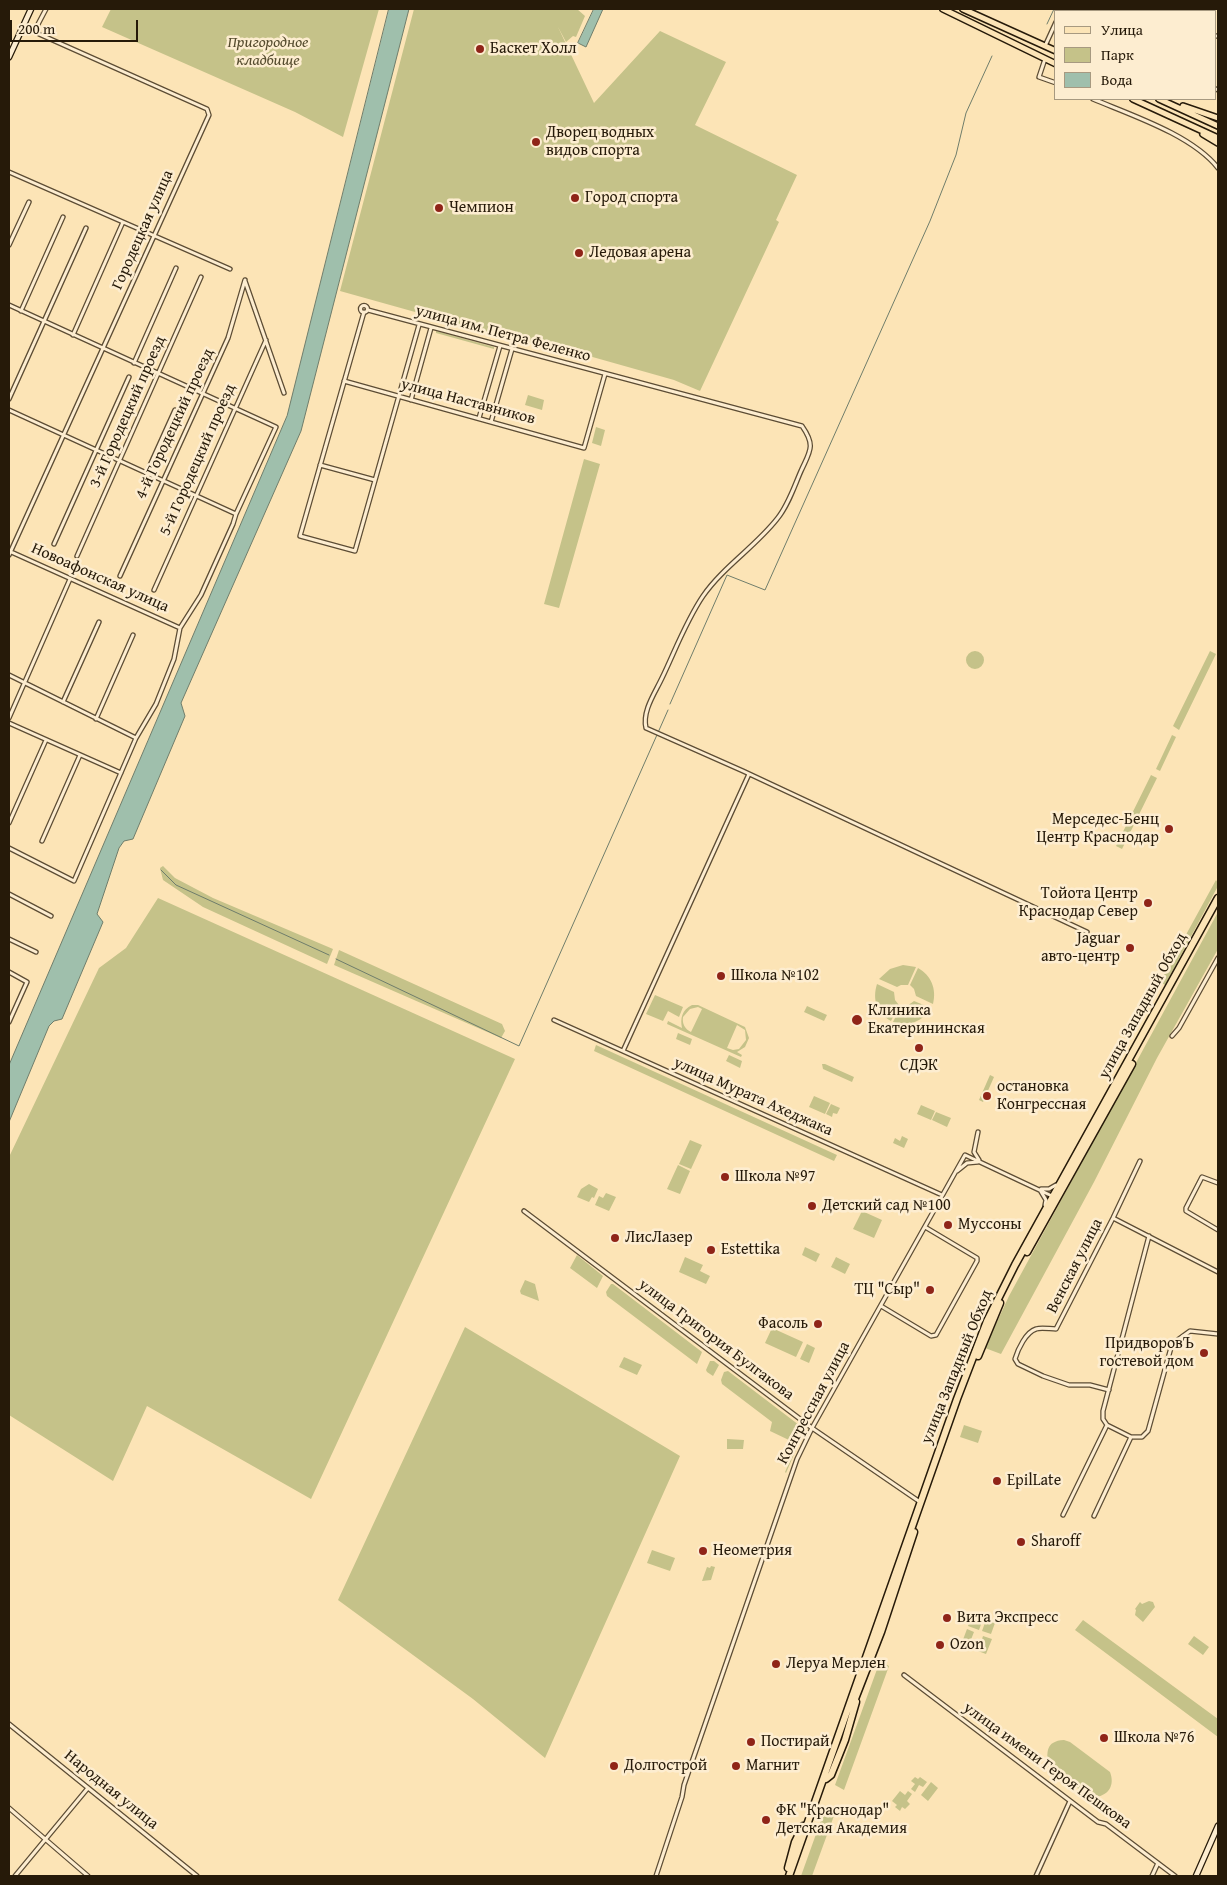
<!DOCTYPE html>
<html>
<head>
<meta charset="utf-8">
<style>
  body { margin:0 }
  #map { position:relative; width:1227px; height:1885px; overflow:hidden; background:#fce4b6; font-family:"Gentium Book Plus",serif }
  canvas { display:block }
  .frame { position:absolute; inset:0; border:10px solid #261a09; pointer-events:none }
  .legend { position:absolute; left:1054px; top:10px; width:162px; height:90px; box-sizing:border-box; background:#fdedd0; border:1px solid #a79980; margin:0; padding:6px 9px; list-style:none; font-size:15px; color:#261a09 }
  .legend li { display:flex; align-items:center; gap:10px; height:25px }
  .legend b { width:25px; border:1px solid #a79980 }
  .scale { position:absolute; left:10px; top:20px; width:128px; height:22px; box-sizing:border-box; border:2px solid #261a09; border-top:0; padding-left:6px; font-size:15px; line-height:18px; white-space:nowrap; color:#261a09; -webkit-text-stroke:4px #fdedd0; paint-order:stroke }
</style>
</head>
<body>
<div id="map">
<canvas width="1227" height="1885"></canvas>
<div class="frame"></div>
<ul class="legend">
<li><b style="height:6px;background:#fce4b6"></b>Улица</li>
<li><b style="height:14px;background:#c5c289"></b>Парк</li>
<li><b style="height:14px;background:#9fbfac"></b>Вода</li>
</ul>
<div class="scale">200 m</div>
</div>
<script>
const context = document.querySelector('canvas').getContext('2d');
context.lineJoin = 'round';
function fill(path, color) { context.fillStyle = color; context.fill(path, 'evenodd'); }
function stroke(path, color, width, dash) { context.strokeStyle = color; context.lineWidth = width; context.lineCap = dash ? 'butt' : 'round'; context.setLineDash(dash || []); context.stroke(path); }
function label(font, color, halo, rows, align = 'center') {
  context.font = font + ' "Gentium Book Plus",serif'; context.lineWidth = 5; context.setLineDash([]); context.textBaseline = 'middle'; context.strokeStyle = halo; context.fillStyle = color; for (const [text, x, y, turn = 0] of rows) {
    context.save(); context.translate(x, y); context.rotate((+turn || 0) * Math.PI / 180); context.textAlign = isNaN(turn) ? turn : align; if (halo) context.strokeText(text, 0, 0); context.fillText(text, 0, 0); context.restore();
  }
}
fill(new Path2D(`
  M111,9h268l-36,128 -48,-25 -193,-85z
  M414,9h163l8,7 -9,21 -3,-1 -7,6 -8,-15 36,76 66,-72 66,31 -31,63 102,50 -21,45 3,2 -79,169 -26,-11 -85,-24 -4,1 -127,-33 -118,-33z
  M436,331l58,16v2l-58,-16z
  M528,395l16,5 -2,10 -17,-5z
  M596,427l9,3 -4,16 -9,-3z
  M584,459l16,5 -41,144 -15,-4z
  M1210,651l6,3 -37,76 -6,-4z
  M966 660a9 9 0 1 1 18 0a9 9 0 1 1-18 0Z
  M1172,735l4,2 -16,34 -4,-2z
  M1151,775l6,3 -35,71 -6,-3z
  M163,866l12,12 38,20 120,51 -6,15 -124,-57 -40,-27 -3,-12z
  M1216,880l2,3v3l-53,99 -5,-3z
  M158,898l357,161 -204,440 -164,-93 -34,75 -104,-66v-258l90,-189 27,-20z
  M1218,912v37l-61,109 -63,124 -93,172 -16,-6 24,-52z
  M339,950l163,74 3,7 -4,7 -167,-73z
  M903,965l13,2 -8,18h-7l-4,2 -18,-8 11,-10z
  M918,968c13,7 19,21 15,36l-17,-8 -2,-7 -4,-4z
  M877,984l17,8 1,8 4,5 -8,16c-14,-8 -19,-21 -14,-37z
  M655,995l28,12 -4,10 -11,-6 -5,10 -17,-7z
  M914,1001l17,7c-8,14 -23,19 -38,14l8,-16h6z
  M692,1005h6l47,22 4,11 -4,9 -8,5 5,3 -1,2 -74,-33 1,-3 14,7c-2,-10 0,-18 10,-23zM698,1007l4,2 -11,23c-6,-3 -9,-8 -8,-15l7,-8zM737,1025l8,5 1,10 -7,9 -6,1 -6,-2z
  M807,1006l20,9 -3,6 -20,-9z
  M678,1033l14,6 -2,6 -14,-6z
  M596,1045l241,110 -3,6 -240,-110z
  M729,1055l13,6 -2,7 -14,-7z
  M822,1064h3l29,13 -2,5 -29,-13z
  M990,1075l4,2 -11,25 -4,-2z
  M814,1096l16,7 -5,11 -16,-7z
  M831,1104l9,4 -3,6 -4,-1 -1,4 -6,-3z
  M921,1105l14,6 -4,9 -14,-6z
  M936,1112l15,6 -4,9 -15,-7z
  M902,1136l6,3 -4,9 -11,-5 2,-5 5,3z
  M690,1140l12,5 -11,24 -12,-5z
  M678,1165l12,6 -10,23 -13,-5z
  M589,1184l9,5 -4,9 -2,-1 -3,5 -12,-5 4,-8z
  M606,1193l10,4 -7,14 -14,-6 4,-9 4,2z
  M862,1211l20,9 -8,18 -21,-9z
  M805,1247l15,7 -4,8 -14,-7z
  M577,1255l26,21 -6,12 -27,-20z
  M685,1257l18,8 -3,6 10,5 -4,8 -27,-12z
  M836,1257l14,7 -5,10 -14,-7z
  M525,1280l10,4 4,17 -18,-7 -1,-3z
  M611,1284h2l89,68 -5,12 -90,-68 -1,-4z
  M465,1327l215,129 -135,302 -72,-59 -135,-99z
  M772,1328l31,14 -7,15 -31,-14z
  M807,1344l8,4 -6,15 -9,-4z
  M624,1357l18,8 -5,10 -18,-8z
  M710,1361h4l5,4 -6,11 -6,-4 -1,-2z
  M728,1371l71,54 -8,16 -21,-10 2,-9 -50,-38 -1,-4 3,-8z
  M964,1425l18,6 -4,12 -18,-6z
  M801,1427l3,4 -18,42 -1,-1 12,-27 -1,-6z
  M727,1439l17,1 -1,9h-16z
  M652,1550l23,8 -5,13 -23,-8z
  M711,1566l4,1 -4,13 -9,1 5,-14 3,1z
  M1149,1601l4,1 2,5 -12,15 -8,-7 1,-5 -1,-1 5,-7 2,2z
  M972,1615l11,4 -4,11 -11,-4z
  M986,1620l9,3 -4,11 -9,-3z
  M1083,1620l135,99v18l-143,-107z
  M967,1629l7,3 -6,15 -7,-2z
  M983,1636l9,3 -6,15 -8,-3z
  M1194,1636l15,11 -6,8 -15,-11z
  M880,1661l9,5 -45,124 -9,-5z
  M1064,1740l6,2 40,30c5,13 -1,23 -14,25l17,14 -2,2 -63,-47c-1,-13 -3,-25 16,-26z
  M915,1777l3,2 2,-2 7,5 -4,5 -4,-2 -4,7 -4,-3 4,-5 -4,-3z
  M931,1782l7,6 -10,13 -7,-6z
  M900,1791l5,4 3,-4 4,3 -5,7 3,3 -5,5 -3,-2 -2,4 -5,-4 2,-2 -5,-4z
  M825,1809l10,4 -23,63h-11z`), '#c5c289');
const water = new Path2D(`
  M389,9h20l-108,422 -120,272 4,13 -52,123 -9,2 -5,7 -22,66 6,8 -41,97 -8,2 -5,5 -40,96v-57l278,-649z
  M594,9h9l-17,38 -8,-4z`);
fill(water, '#9fbfac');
stroke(water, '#6f7d6b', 1);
stroke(new Path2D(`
  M1047,24l7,-15
  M670,704l57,-129 38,15 165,-369 26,-66 10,-42 26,-57
  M161,870l15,15 153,70
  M336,959l183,87 149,-336`), '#6f7d6b', 1);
const street = new Path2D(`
  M1134,9l6,2
  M1060,11l1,-2
  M1128,11l1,-2
  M1216,36h2
  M1045,46l11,-24
  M1045,59l-6,18 17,6
  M1216,89l2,1
  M1093,99c38,16 99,36 125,69
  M9,172l221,97
  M9,245l20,-43
  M245,281l39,112
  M9,305l267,122 -40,87 -3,10 -32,71 -21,33 -6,31 -18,45 -20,34 -62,143 -65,-33
  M360.5 309a3.5 3.5 0 1 1 7 0a3.5 3.5 0 1 1-7 0Z
  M368,310l434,116c14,20 8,25 -1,45 -7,16 -13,35 -24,48 -22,28 -54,48 -74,77 -17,25 -28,55 -41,82 -7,15 -20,33 -16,50l97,43 344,161
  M21,311l42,-94
  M364,312l-64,224 55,15 64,-226
  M73,335l50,-113
  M134,363l42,-95
  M344,381l240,67 21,-74
  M9,399l77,-171
  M411,400l20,-72
  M9,410l227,104
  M479,418l21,-72
  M491,422l21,-73
  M320,465l55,15
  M147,472l28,-62
  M54,544l75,-167
  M9,551l171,77
  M9,555l200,-440 -2,-6 -168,-75 -3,-6 10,-19
  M77,556l124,-279
  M120,576l108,-238 17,-58
  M154,590l112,-250
  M9,675l127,63
  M63,702l36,-80
  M9,718l61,-139
  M96,719l37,-84
  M9,723l112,50
  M9,823l37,-83
  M42,841l38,-86
  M9,894l42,22
  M9,939l27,13
  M9,972l18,10 -18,40
  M554,1020l388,175
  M1172,1036l7,-8 39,-70
  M623,1051l126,-277
  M978,1132l-4,20 5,8
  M957,1171l10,-8 11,-1
  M1218,1183l-16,-6 -16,31v3l32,19
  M1041,1189h8l7,-4
  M1040,1190l6,10 -1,5
  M524,1211l288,217 108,74
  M1113,1218l105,54
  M881,1306l50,30 5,-1 41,-74v-3l-52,-31
  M1109,1390l-19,-5h-21l-26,-9 -25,-12 -3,-5c3,-10 11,-27 21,-30 5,-2 14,0 20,0l57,-111 27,-57
  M1107,1425l24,12h11l6,-6 24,-87 18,-13 28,3
  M1063,1515l44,-90 -4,-6v-8l46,-175
  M1094,1516l37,-79
  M904,1675l194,147 8,2 69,52
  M9,1724l188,152
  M9,1808l79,68
  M15,1876l73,-88
  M656,1876l26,-79 2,-12 113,-326 15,-31 153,-273 87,41
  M1036,1876l34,-75
  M1152,1876l6,-13`);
const secondary = new Path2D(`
  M9,57l22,-48
  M1196,1876l22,-50`);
const primary = new Path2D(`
  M943,9l113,55
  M963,9l93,42
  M1133,99l85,39
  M1159,99l59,27
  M1183,106l35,12
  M1203,134l15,9`);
const highway = new Path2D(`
  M1027,1252l105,-188
  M978,1356l22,-53
  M853,1704l28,-72 33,-100
  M826,1779l5,-4 14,-35 11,-38
  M788,1868l7,-26 8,-16
  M789,1876l168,-477 30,-78 28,-56 203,-367`);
stroke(street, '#5c4c34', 5.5);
stroke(secondary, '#261a09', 7);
stroke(primary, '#261a09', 8);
stroke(highway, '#261a09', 9);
stroke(street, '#fdedd0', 3);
stroke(secondary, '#fdedd0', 4.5);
stroke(primary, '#fce4b6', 5);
stroke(highway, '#fce4b6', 6);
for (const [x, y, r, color] of [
  [480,49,5,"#8f2418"],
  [536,142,5,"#8f2418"],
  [575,198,5,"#8f2418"],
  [439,208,5,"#8f2418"],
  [579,253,5,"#8f2418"],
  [1169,829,5,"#8f2418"],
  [1148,903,5,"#8f2418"],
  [1130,948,5,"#8f2418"],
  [721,976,5,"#8f2418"],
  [857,1020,6,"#8f2418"],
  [919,1048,5,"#8f2418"],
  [987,1096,5,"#8f2418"],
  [725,1177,5,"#8f2418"],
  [812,1206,5,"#8f2418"],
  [948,1225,5,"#8f2418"],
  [615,1238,5,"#8f2418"],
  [711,1250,5,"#8f2418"],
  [930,1290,5,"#8f2418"],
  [818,1324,5,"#8f2418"],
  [1204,1353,5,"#8f2418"],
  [997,1481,5,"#8f2418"],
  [1021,1542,5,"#8f2418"],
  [703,1551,5,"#8f2418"],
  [947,1618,5,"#8f2418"],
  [940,1645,5,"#8f2418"],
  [776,1664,5,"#8f2418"],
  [1104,1738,5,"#8f2418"],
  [751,1742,5,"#8f2418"],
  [614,1766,5,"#8f2418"],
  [736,1766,5,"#8f2418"],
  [766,1820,5,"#8f2418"]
]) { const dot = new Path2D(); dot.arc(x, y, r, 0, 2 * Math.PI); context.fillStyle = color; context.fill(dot); stroke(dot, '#fdedd0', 2); }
label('italic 16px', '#564c2f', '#fdedd0', [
  ["Пригородное",268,43],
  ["кладбище",268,61]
]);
label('16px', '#261a09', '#fdedd0', [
  ["Баскет Холл",490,49],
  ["Дворец водных",546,133],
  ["видов спорта",546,151],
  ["Город спорта",585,198],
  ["Чемпион",449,208],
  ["Ледовая арена",589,253],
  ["Мерседес-Бенц",1159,820,"right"],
  ["Центр Краснодар",1159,838,"right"],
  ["Тойота Центр",1138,894,"right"],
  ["Краснодар Север",1138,912,"right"],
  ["Jaguar",1120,939,"right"],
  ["авто-центр",1120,957,"right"],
  ["Школа №102",731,976],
  ["Клиника",868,1011],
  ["Екатерининская",868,1029],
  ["СДЭК",919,1066,"center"],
  ["остановка",997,1087],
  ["Конгрессная",997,1105],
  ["Школа №97",735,1177],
  ["Детский сад №100",822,1206],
  ["Муссоны",958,1225],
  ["ЛисЛазер",625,1238],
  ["Estettika",721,1250],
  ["ТЦ \"Сыр\"",920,1290,"right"],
  ["Фасоль",808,1324,"right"],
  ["ПридворовЪ",1194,1344,"right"],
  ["гостевой дом",1194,1362,"right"],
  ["EpilLate",1007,1481],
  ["Sharoff",1031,1542],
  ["Неометрия",713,1551],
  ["Вита Экспресс",957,1618],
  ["Ozon",950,1645],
  ["Леруа Мерлен",786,1664],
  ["Школа №76",1114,1738],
  ["Постирай",761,1742],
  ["Долгострой",624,1766],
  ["Магнит",746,1766],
  ["ФК \"Краснодар\"",776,1811],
  ["Детская Академия",776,1829]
], 'left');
label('16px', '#261a09', '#fdedd0', [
  ["Городецкая улица",143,230,-66],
  ["улица им. Петра Феленко",503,334,15],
  ["улица Наставников",468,402,15],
  ["3-й Городецкий проезд",128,412,-66],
  ["4-й Городецкий проезд",175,424,-65],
  ["5-й Городецкий проезд",198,460,-66],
  ["Новоафонская улица",100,578,24],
  ["улица Западный Обход",1143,1006,-61],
  ["улица Мурата Ахеджака",753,1097,24],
  ["Венская улица",1075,1266,-63],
  ["улица Григория Булгакова",716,1340,37],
  ["улица Западный Обход",957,1367,-68],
  ["Конгрессная улица",814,1403,-62],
  ["улица имени Героя Пешкова",1047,1766,36],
  ["Народная улица",111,1790,39]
]);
</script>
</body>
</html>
